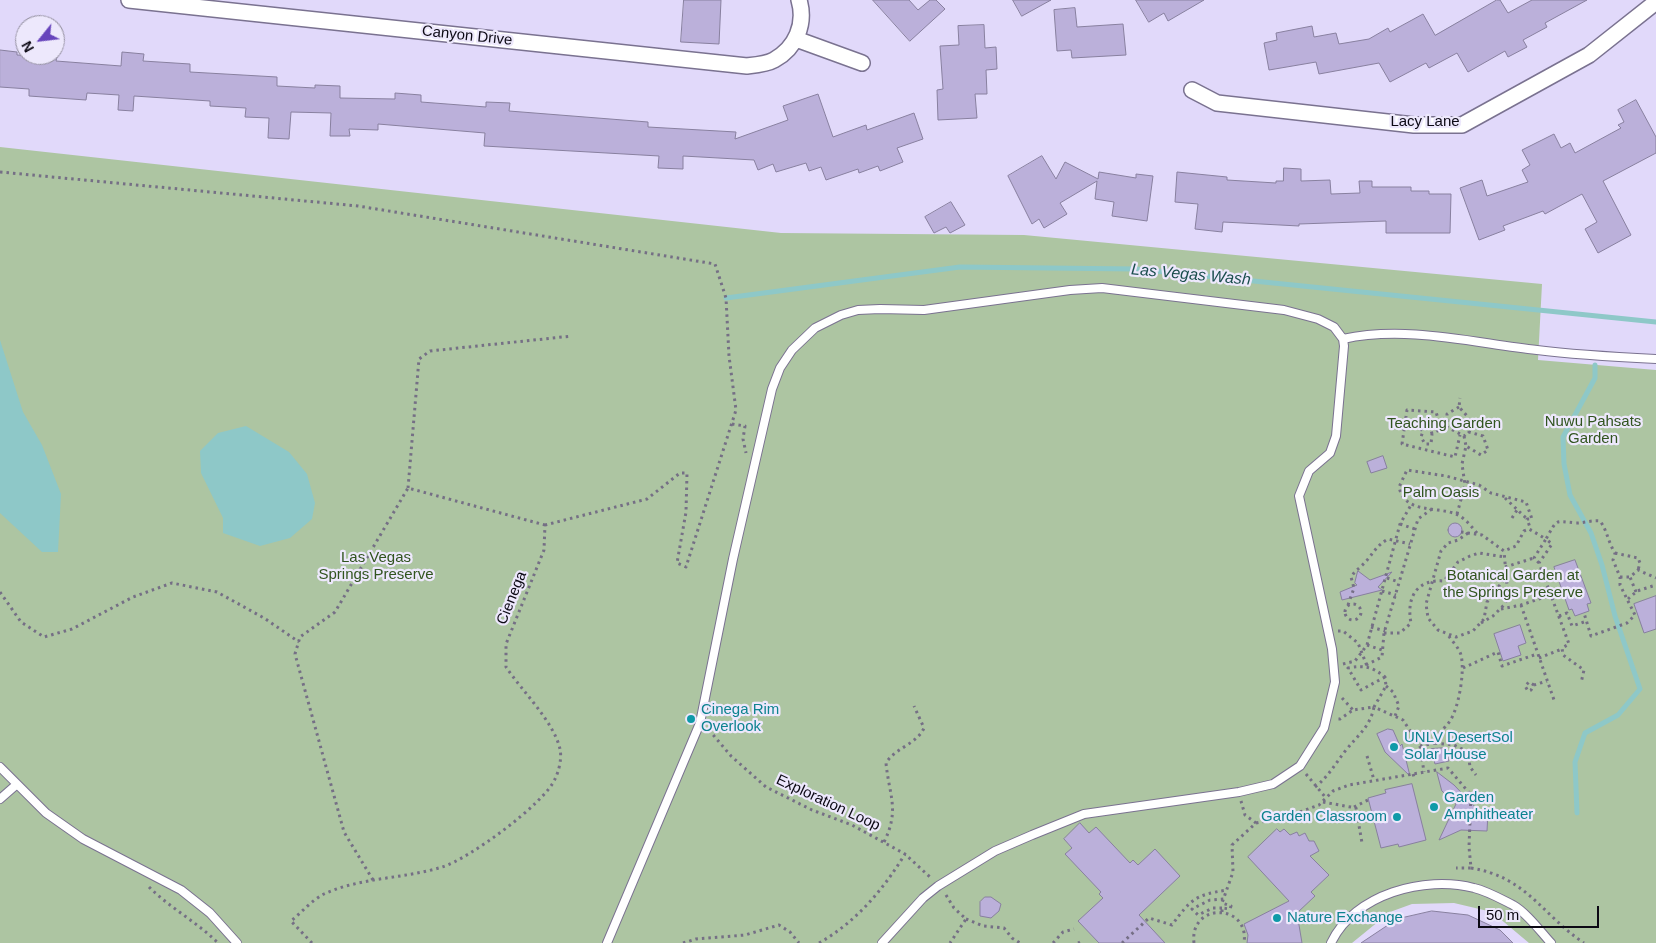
<!DOCTYPE html>
<html>
<head>
<meta charset="utf-8">
<style>
  body { margin:0 }
  #map { position:relative; width:1656px; height:943px; overflow:hidden; background:#e1d9fa; font-family:Helvetica,sans-serif }
  canvas { display:block }
  .north { position:absolute; left:15px; top:15px; width:50px; height:50px; box-sizing:border-box; background:#ede8fc; border:1px solid #938f9f; border-radius:50%; rotate:241deg; font-size:14px; font-weight:700; line-height:20px; text-align:center; color:#0c0914 }
  .north::after { content:''; display:block; margin:auto; width:18px; height:22px; background:#6744bc; clip-path:polygon(50% 0,100% 100%,50% 72%,0 100%) }
  .scale { position:absolute; left:1478px; top:906px; width:121px; height:22px; box-sizing:border-box; border:2px solid #0c0914; border-top:0; padding-left:6px; font-size:15px; line-height:18px; white-space:nowrap; color:#0c0914; -webkit-text-stroke:4px #ede8fc; paint-order:stroke }
</style>
</head>
<body>
<div id="map">
<canvas width="1656" height="943"></canvas>
<div class="north">N</div>
<div class="scale">50 m</div>
</div>
<script>
const context = document.querySelector('canvas').getContext('2d');
context.lineJoin = 'round';
function fill(path, color) { context.fillStyle = color; context.fill(path, 'evenodd'); }
function stroke(path, color, width, dash) { context.strokeStyle = color; context.lineWidth = width; context.lineCap = dash ? 'butt' : 'round'; context.setLineDash(dash || []); context.stroke(path); }
function label(font, color, halo, rows, align = 'center') {
  context.font = font + ' Helvetica,sans-serif'; context.lineWidth = 4.5; context.setLineDash([]); context.textBaseline = 'middle'; context.strokeStyle = halo; context.fillStyle = color; for (const [text, x, y, turn = 0] of rows) {
    context.save(); context.translate(x, y); context.rotate((+turn || 0) * Math.PI / 180); context.textAlign = isNaN(turn) ? turn : align; if (halo) context.strokeText(text, 0, 0); context.fillText(text, 0, 0); context.restore();
  }
}
fill(new Path2D(`
  M0,147l781,86 243,2 518,49 -4,76 118,10v573h-127l-37,-31 -38,-9 -42,1 -22,8 -38,31h-1352z`), '#adc5a2');
fill(new Path2D(`
  M0,340l23,72 19,33 19,49 -3,58h-16l-42,-39z
  M246,426l43,26 18,22 8,29 -3,16 -22,19 -30,8 -37,-13v-15l-22,-45 -1,-22 18,-18z`), '#8ec8c8');
stroke(new Path2D(`
  M726,298l234,-31 176,2 520,53
  M1577,813l-2,-51 10,-29 33,-18 22,-26 -25,-73 -13,-51 -11,-32 -21,-38 -6,-31 -1,-27 32,-59v-13`), '#8ec8c8', 5);
const building = new Path2D(`
  M684,0h37l-2,44 -38,-2z
  M873,0h36l9,10 12,-10h6l9,9 -35,32z
  M1013,0h38l-29,16z
  M1136,0h68l-36,21 -4,-8 -15,9z
  M1497,0h3l8,13 24,-13h55l-42,23 2,4 -24,13 4,7 -19,10 -3,-6 -37,21 -11,-19 -28,15 -3,-5 -36,19 -11,-19 -60,11 -3,-12 -47,8 -5,-27 13,-3 -1,-7 36,-7 2,11 22,-4 3,11 30,-5 19,-11 2,4 33,-18 12,21z
  M1075,8l2,19 46,-3 3,31 -54,3 -1,-8 -14,1 -3,-41z
  M984,25l1,23 11,-1 1,22 -11,1 1,24h-12l2,24 -39,2 -1,-30 6,-1 -3,-43 19,-1 -1,-19z
  M0,50l17,2v3l40,2 -1,4 65,5 1,-14 22,2 -1,7 47,3v8l87,5v9l38,2v-3l25,1v12l55,1v-6l26,2v7l65,5v-5l24,1 -1,8 139,11v5l88,5 -1,7 53,-19 -5,-14 35,-12 15,43 33,-12 1,5 47,-17 9,26 -26,9 6,14 -23,9 -2,-5 -19,7 -1,-4 -32,11 -5,-13 -12,4 -3,-8 -30,9 -3,-8 -15,6 -4,-10 -71,-4v13l-25,-1 1,-12 -175,-10 1,-13 -107,-9v6l-29,-1 1,7h-20l1,-23 -40,-1 -2,27 -21,-1 1,-20 -24,-1 1,-9 -36,-2v-5l-76,-5 -1,15 -15,-1 1,-15 -32,-2 -1,7 -57,-4v-7l-29,-2z
  M1636,100l20,37v16l-53,28 28,54 -33,18 -13,-24 12,-7 -15,-28 -37,20 -2,-3 -40,15 2,4 -26,10 -19,-52 22,-8 5,16 41,-14 -6,-12 8,-5 -8,-15 32,-16 7,14 9,-5 5,10 46,-25 -3,-3 6,-3 -6,-12z
  M1042,156l14,23 9,-17 33,17 1,-7 37,6v-4l17,2 -6,45 -35,-5 2,-14 -19,-3 2,-18 -37,22 7,11 -23,14 -5,-9 -7,5 -24,-48z
  M1284,168l17,1v12l29,-1 1,14 29,-1 -1,-12h13v6h39v4h18v3h22l-1,39h-64v-12l-87,3v2l-76,-4 -1,10 -27,-3 3,-25 -23,-2 2,-30 50,5v3l49,3v-2h7z
  M951,202l14,23 -15,8 -4,-6 -12,6 -9,-16z
  M1383,456l4,12 -16,5 -4,-11z
  M1448 530a7 7 0 1 1 14 0a7 7 0 1 1-14 0Z
  M1575,560l16,43 -4,1 2,7 -14,5 -3,-7 -3,1 -15,-43z
  M1358,571l12,9 22,-8 -14,15 4,3 -40,10 -2,-8 17,-7 -2,-2z
  M1656,596v33l-12,4 -10,-29z
  M1520,625l6,18 -8,3 3,9 -18,6 -9,-27z
  M1388,729l5,1 7,16 2,-2 8,32 -25,-24 -8,-18z
  M1446,748l3,13 -14,3 -4,-15z
  M1437,772l17,13 25,26 9,1 -1,19 -26,-1 -22,10 17,-36 -14,-13z
  M1412,784l14,56 -27,7 -1,-3 -17,4 -13,-50 18,-5 -1,-3z
  M1080,823l9,10 7,-6 34,36 3,-3 5,5 17,-16 25,27 -41,39 26,28h-66l-21,-22 25,-23 -4,-4 2,-2 -36,-38 7,-6 -8,-9z
  M1277,829l3,3 4,-3 6,6 7,-3 2,4 6,-3 4,8h5l5,10 -9,5 19,19 -18,17 4,4 -18,17 5,30h-55l1,-8 -4,-11 45,-23 -41,-44z
  M985,897h6l10,7 -2,7 -8,7 -11,-2v-14z
  M1432,911l36,4 32,15 13,13h-152l36,-24z`);
fill(building, '#bbb0da');
stroke(building, '#88809f', 1);
const lane = new Path2D(`
  M1343,339c63,-14 131,4 194,11 40,5 79,7 119,9
  M0,767l46,46 37,26 98,51 29,23 27,30
  M0,799l16,-14
  M607,943l93,-220 33,-164 39,-170 8,-21 12,-18 23,-22 26,-13 17,-5 22,-1 44,1 146,-20 32,-2 182,22 34,9 16,8 9,12 1,7 -8,90 -6,17 -21,18 -10,25 33,153 3,33 -11,46 -24,38 -27,18 -34,8 -155,22 -52,21 -37,16 -57,35 -15,12 -41,45
  M1331,943c23,-49 94,-68 143,-55 13,3 27,11 39,17 14,8 27,26 38,38`);
const street = new Path2D(`
  M129,0l618,66c9,-1 20,-2 27,-6 22,-12 32,-36 25,-60
  M796,39l66,24
  M1192,90l25,13 197,22h48l127,-70 67,-53`);
stroke(lane, '#7a7290', 10);
stroke(street, '#7a7290', 18);
stroke(new Path2D(`
  M0,172l358,34 357,58 11,34 3,58 7,54 -50,157 -9,-4 9,-51 1,-39h-7l-33,26 -102,26
  M1459,407l-12,7v13l17,9 5,-4
  M1439,422l-3,-10 -29,-2 -5,34 53,13 5,-22
  M732,424l13,2 -2,13 3,14
  M1432,434l-3,-13 -9,-1 -2,7 5,4 -2,6 4,7h6l1,-10 7,-4v-8h8
  M1464,436l2,10
  M408,488l11,-129 11,-8 142,-15
  M1505,498l22,21
  M1457,514l8,-29 -3,-21 4,-18 15,9 7,-5 -5,-14 -14,-4c3,-13 -2,-16 -10,-25l1,-9
  M1512,518l5,-8
  M1400,524l15,5
  M1461,532l21,3 22,16 12,-5 8,-15 5,-2 17,10c12,-21 8,-18 30,-16 8,0 16,-3 24,-2 7,9 8,21 15,32l-2,7 7,17v8l15,30 -8,8 -36,13 -7,-23
  M1468,533l-10,7 -10,3 -7,8 -15,53 2,14 10,12 18,7 17,-6 11,-12 3,-17 18,-24
  M1477,533c-6,-7 -12,-15 -21,-19 -21,-8 -51,0 -57,-27l8,-17 39,6 33,9 12,8 35,9 6,17h-5l4,11
  M1615,553l23,5 2,5 -2,7
  M1539,563l-5,-5 12,-19 6,5 -13,19 30,81 -7,4 1,7 21,15 -3,13
  M1505,567l29,-9
  M1620,577h10
  M1387,578l12,4
  M1382,591l14,4
  M0,592l21,30 23,15 28,-8 61,-32 39,-14 45,9 47,26 35,24
  M1636,592l-6,-15 8,-7 18,8
  M1628,599l9,-8 19,-6
  M1345 612a8 8 0 1 1 16 0a8 8 0 1 1-16 0Z
  M1348,605l6,-17 -3,-11c5,-8 12,-11 17,-18 7,-9 10,-14 20,-20l22,5
  M1521,605l33,95
  M1501,609l20,-4 30,-10
  M1559,616l8,-3 5,13 15,-5
  M1481,623l12,-7 12,-12 3,-7 -4,-46
  M1371,627l14,4
  M1338,631h5l15,12 9,23
  M1384,633h16l11,-10c-5,-26 6,-44 33,-42l14,-19 12,-6 9,-3 26,4
  M1367,645l15,5
  M1539,658l23,-9
  M1343,664l12,-3 12,-16 33,-121 11,-19
  M1366,665l16,-8 2,-24 34,-114 14,-10
  M1463,668l35,-16 4,14 35,-12
  M1385,677l-24,13 -13,-22c16,-3 25,-1 37,9l1,9 -12,21 29,13 17,26 4,26
  M1534,685l-5,-3 -4,4 3,5 3,-1 3,-5 13,-4
  M1386,686l7,6 6,14 -4,10
  M1342,698l11,12
  M709,730l22,26 35,31 46,23 40,15 53,29
  M1435,743l19,2 14,7 2,15 6,8
  M1420,746l15,-3c5,-14 8,-12 15,-22 9,-14 15,-50 11,-66 -2,-7 -9,-14 -13,-20
  M1367,756l7,24
  M1306,774l20,24
  M1413,774l2,6
  M1315,787c14,-11 20,-23 31,-37 12,-15 24,-23 28,-43l-21,3 -13,9h-3
  M1323,802l33,6 6,35
  M1354,807l14,-7
  M1256,823l30,-6 33,-12 14,-14 16,-6 99,-17 23,27 -2,52 2,21h-15
  M884,842c16,-32 5,-47 2,-79 9,-15 31,-19 38,-35l-10,-22
  M1471,868c56,9 71,47 113,75
  M373,880l-29,-48 -49,-178 5,-17 35,-25 73,-124 137,37
  M149,887c21,21 48,35 69,56
  M946,895l8,13 12,11 -16,24
  M1222,908h-9l-15,7 -6,-6 18,-9 14,-1
  M1222,912v-4l8,1 1,-3 -9,-3 11,-31 -1,-27 24,-22 -11,-8 -4,-14
  M966,919l17,7 21,2 8,10 8,5
  M312,943l-21,-22c10,-8 21,-21 33,-27 37,-17 80,-15 118,-27 27,-8 102,-63 113,-88 4,-8 7,-21 5,-30 -6,-27 -38,-58 -54,-82v-23l38,-94 1,-25
  M683,943l13,-4 49,-4 34,-10 11,7 9,11
  M819,943c37,-21 64,-53 86,-89l26,24
  M1053,943l10,-11 11,-3
  M1078,943l2,-1
  M1122,943l27,-25 23,7c19,-26 23,-30 55,-35
  M1194,943c-5,-41 56,-40 50,0`), '#756f85', 3, [2.5, 4]);
stroke(lane, '#fff', 8);
stroke(street, '#fff', 15);
for (const [x, y, r, color] of [
  [691,719,5,"#0f9aa8"],
  [1394,747,5,"#0f9aa8"],
  [1434,807,5,"#0f9aa8"],
  [1397,817,5,"#0f9aa8"],
  [1277,918,5,"#0f9aa8"]
]) { const dot = new Path2D(); dot.arc(x, y, r, 0, 2 * Math.PI); context.fillStyle = color; context.fill(dot); stroke(dot, '#ede8fc', 2); }
label('15px', '#0c0914', '#ede8fc', [
  ["Canyon Drive",467,36,6],
  ["Lacy Lane",1425,122],
  ["Cienega",512,598,-68],
  ["Exploration Loop",828,803,25]
]);
label('15px', '#31541f', '#ede8fc', [
  ["Nuwu Pahsats",1593,422],
  ["Garden",1593,439],
  ["Teaching Garden",1444,424],
  ["Palm Oasis",1441,493],
  ["Las Vegas",376,558],
  ["Springs Preserve",376,575],
  ["Botanical Garden at",1513,576],
  ["the Springs Preserve",1513,593]
]);
label('15px', '#0d838f', '#ede8fc', [
  ["Cinega Rim",701,710],
  ["Overlook",701,727],
  ["UNLV DesertSol",1404,738],
  ["Solar House",1404,755],
  ["Garden",1444,798],
  ["Amphitheater",1444,815],
  ["Garden Classroom",1387,817,"right"],
  ["Nature Exchange",1287,918]
], 'left');
label('italic 16px', '#1b4e4e', '#ede8fc', [
  ["Las Vegas Wash",1191,275,5]
]);
</script>
</body>
</html>
